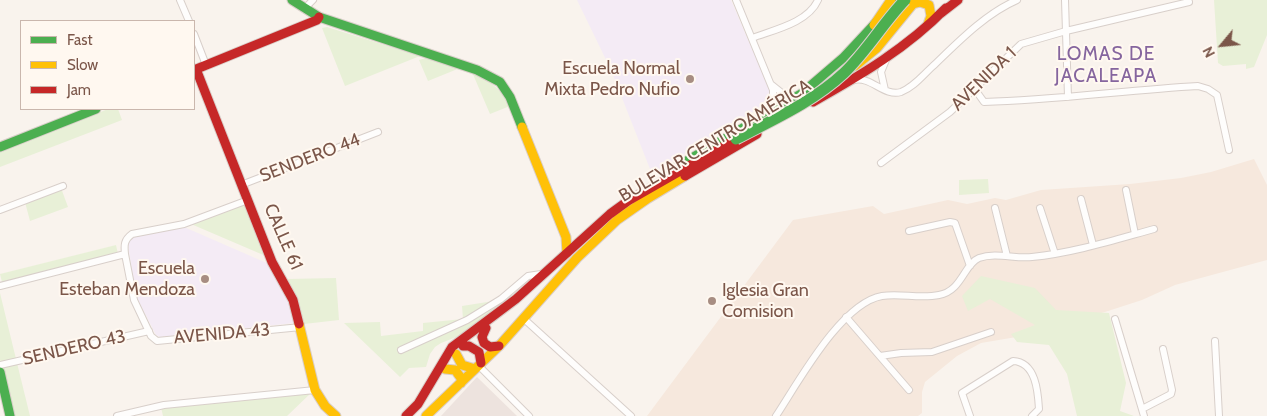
<!DOCTYPE html>
<html>
<head>
<meta charset="utf-8">
<style>
  body { margin:0 }
  #map { position:relative; width:1267px; height:416px; overflow:hidden; background:#f9f3ed; font-family:Cabin,sans-serif }
  canvas { display:block }
  .legend { position:absolute; left:20px; top:20px; width:175px; height:90px; box-sizing:border-box; background:#fff8f0; border:1px solid #cab7ad; margin:0; padding:6px 9px; list-style:none; font-size:15px; color:#7b5649 }
  .legend li { display:flex; align-items:center; gap:10px; height:25px }
  .legend b { width:25px; border:1px solid #cab7ad }
  .north { position:absolute; left:1197px; top:20px; width:50px; height:50px; -webkit-text-stroke:4px #fff8f0; paint-order:stroke; rotate:242deg; font-size:14px; font-weight:700; line-height:20px; text-align:center; color:#7b5649 }
  .north::after { content:''; display:block; margin:auto; width:18px; height:22px; background:#7b5649; clip-path:polygon(50% 0,100% 100%,50% 72%,0 100%) }
</style>
</head>
<body>
<div id="map">
<canvas width="1267" height="416"></canvas>
<ul class="legend">
<li><b style="height:6px;background:#4caf50"></b>Fast</li>
<li><b style="height:6px;background:#ffc107"></b>Slow</li>
<li><b style="height:6px;background:#c62828"></b>Jam</li>
</ul>
<div class="north">N</div>
</div>
<script>
const context = document.querySelector('canvas').getContext('2d');
context.lineJoin = 'round';
function fill(path, color) { context.fillStyle = color; context.fill(path, 'evenodd'); }
function stroke(path, color, width, dash) { context.strokeStyle = color; context.lineWidth = width; context.lineCap = dash ? 'butt' : 'round'; context.setLineDash(dash || []); context.stroke(path); }
function label(font, color, halo, rows, align = 'center') {
  context.font = font + ' Cabin,sans-serif'; context.lineWidth = 4; context.setLineDash([]); context.textBaseline = 'middle'; context.strokeStyle = halo; context.fillStyle = color; for (const [text, x, y, turn = 0] of rows) {
    context.save(); context.translate(x, y); context.rotate((+turn || 0) * Math.PI / 180); context.textAlign = isNaN(turn) ? turn : align; if (halo) context.strokeText(text, 0, 0); context.fillText(text, 0, 0); context.restore();
  }
}
fill(new Path2D(`
  M1254,159l13,26v75l-92,25 -33,15 -102,33 -59,10 -24,13 -32,26 -3,10v21l-4,3h-271l146,-196 80,-14 11,8 64,-14 19,4 28,-6 11,2 35,-10 89,-6 51,-6 30,-6z`), '#f6e8dd');
fill(new Path2D(`
  M477,377l40,39h-76z`), '#ede3de');
fill(new Path2D(`
  M577,0h154l38,89v9l-3,6 -114,70 -41,-104z
  M184,227l85,37 17,29 8,30 -134,14 -4,-2 -20,-39 -8,-51 1,-6 4,-2z`), '#f4ebf5');
fill(new Path2D(`
  M1214,0h53v35l-13,32 -8,2v-5l-23,2 -5,-3z
  M327,27l93,29 -75,30 -23,-58z
  M426,58l34,10 -32,13 -9,-21z
  M472,72c18,10 28,15 38,34l-20,8z
  M108,109h10l4,11 -122,47v-15z
  M988,179l1,14 -30,2v-15z
  M61,188l7,19 -38,14 -5,-19z
  M246,203l22,54 -77,-33z
  M116,245l2,9 -116,28 -2,-8z
  M981,276l54,12 21,22 53,3 17,70 -6,28 14,5h-57l-10,-42 -18,-29 -32,-3 -6,-8 24,-9 -45,-26 -22,12 -6,-15z
  M336,278l3,42 -35,4 -8,-26 -9,-19z
  M0,293l16,66 -15,4 -1,-3z
  M500,300l1,9 -42,27 -18,7 -6,4 -5,7 -4,13 -17,1 -9,9 -56,-54 36,-1 1,14 42,-5v-8l40,-4 -1,-13z
  M17,363l13,53h-17l-11,-50z
  M311,393l-24,23h-124l-3,-13z`), '#e8f0d7');
const street = new Path2D(`
  M180,0l9,21
  M736,0l37,90v12l-6,11
  M1065,0l3,97
  M304,9l9,-9
  M194,34l12,31
  M752,38c21,-8 56,-15 66,-38
  M854,80c17,-4 30,17 47,12 13,-5 22,-17 32,-26 25,-24 52,-52 84,-66
  M772,85l10,8 14,3
  M974,88l10,14c72,-2 143,-12 214,-16l10,3 9,6 12,55
  M885,90l-4,-18 5,-12
  M881,163l69,-51 71,-68 45,-13 123,-29
  M241,185l137,-53
  M1126,190l9,44
  M1081,199l12,46
  M995,208l12,48
  M1040,208l15,46
  M0,210l63,-24
  M909,231l41,-9 5,1 15,43
  M125,254l9,46 17,36 6,5 144,-14
  M0,286l125,-32c-1,-9 -1,-14 7,-20l52,-10 64,-24
  M846,317l63,73
  M523,318l108,98
  M1115,319l29,97
  M1215,341l4,75
  M401,350l66,-30 34,-21 27,-23 13,-2
  M880,356l21,-3 31,-1 59,-20
  M0,365l149,-34
  M479,366l50,50
  M1142,409l29,-15 1,-4 -9,-41
  M117,416l47,-11 151,-15
  M776,416c22,-33 65,-113 106,-120 18,-3 38,3 57,-1 23,-4 25,-31 40,-37 17,-6 36,1 53,-1 41,-4 82,-17 122,-28
  M970,416l-8,-23 51,-32c23,1 25,31 26,48l-7,7`);
const fast = new Path2D(`
  M292,0l27,17 158,53 23,12 10,15 12,30
  M0,147l96,-38
  M668,172l133,-78 42,-36 54,-58
  M0,372l10,44`);
const slow = new Path2D(`
  M874,25l17,-25
  M855,66l22,-18 36,-44 7,-2 9,3 2,11 -3,8
  M522,127l44,110 1,16
  M299,324l16,66 10,16 11,10
  M456,354l6,11 13,4
  M445,369l10,1 6,8v5
  M426,416l73,-70 78,-88 40,-38 30,-21 38,-23`);
const jam = new Path2D(`
  M940,14l18,-14
  M196,69l76,193 21,38 6,24
  M194,70l123,-50 2,-3
  M813,102c48,-27 94,-54 133,-94
  M685,176l72,-42
  M626,202l110,-63
  M486,328l-4,9 2,6 6,4 9,-1
  M463,346h6l10,6 2,11
  M406,416l12,-12 34,-57 64,-48 94,-85 22,-16`);
stroke(street, '#d8cfca', 8);
stroke(fast, '#d9cec9', 11);
stroke(slow, '#d9cec9', 11);
stroke(jam, '#d9cec9', 11);
stroke(street, '#fefdfc', 6);
stroke(fast, '#4caf50', 9);
stroke(slow, '#ffc107', 9);
stroke(jam, '#c62828', 9);
const fastBridge = new Path2D(`
  M736,139c36,-19 77,-37 108,-66 23,-22 39,-50 61,-73`);
stroke(fastBridge, '#dacfca', 13, []);
stroke(fastBridge, '#4caf50', 11);
for (const [x, y, r, color] of [
  [690,79,5,"#a78d82"],
  [205,279,5,"#a78d82"],
  [712,301,5,"#a78d82"]
]) { const dot = new Path2D(); dot.arc(x, y, r, 0, 2 * Math.PI); context.fillStyle = color; context.fill(dot); stroke(dot, '#fff8f0', 2); }
label('18px', '#7b5649', '#fff8f0', [
  ["Escuela Normal",680,69],
  ["Mixta Pedro Nufio",680,90],
  ["Escuela",195,269],
  ["Esteban Mendoza",195,290],
  ["Iglesia Gran",722,291,"left"],
  ["Comision",722,312,"left"]
], 'right');
label('18px', '#7b5649', '#fff8f0', [
  ["AVENIDA 1",984,79,-44],
  ["BULEVAR CENTROAMÉRICA",715,141,-31],
  ["SENDERO 44",310,158,-21],
  ["CALLE 61",283,237,66],
  ["AVENIDA 43",222,334,-5],
  ["SENDERO 43",74,348,-13]
]);
context.letterSpacing = '1px';
label('19px', '#85659e', '#fff8f0', [
  ["LOMAS DE",1106,54],
  ["JACALEAPA",1106,76]
]);
context.letterSpacing = '0px';
</script>
</body>
</html>
